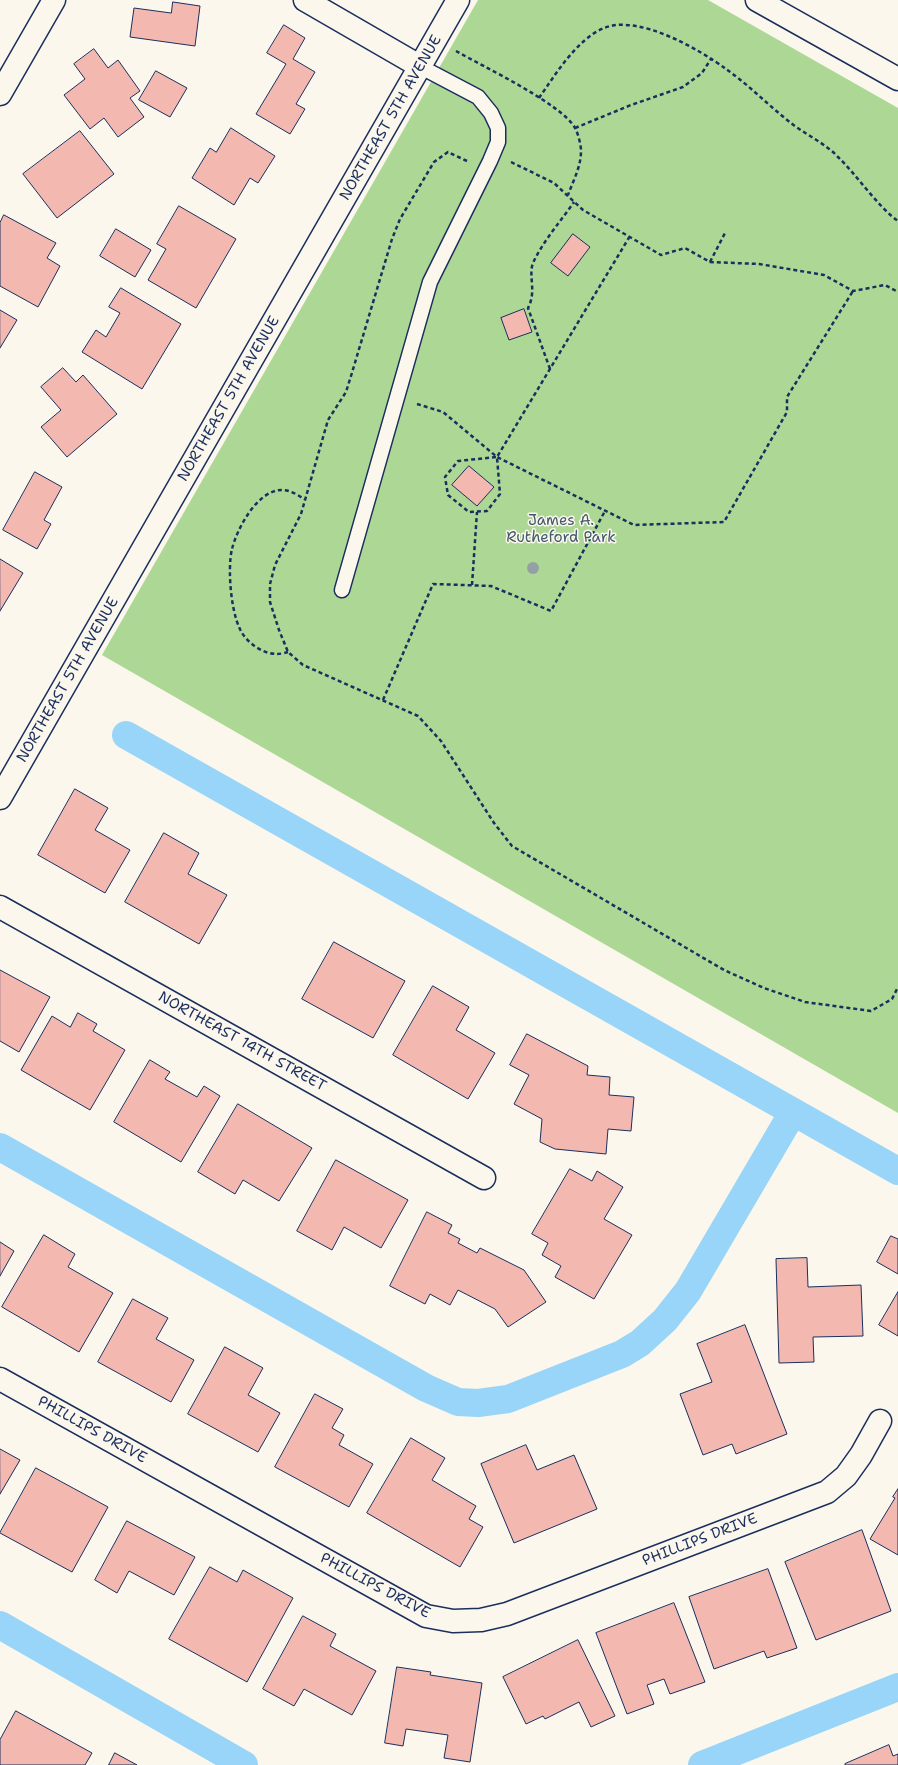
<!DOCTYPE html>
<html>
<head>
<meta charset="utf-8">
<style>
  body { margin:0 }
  canvas { display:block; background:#fbf7ec }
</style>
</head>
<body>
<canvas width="898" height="1765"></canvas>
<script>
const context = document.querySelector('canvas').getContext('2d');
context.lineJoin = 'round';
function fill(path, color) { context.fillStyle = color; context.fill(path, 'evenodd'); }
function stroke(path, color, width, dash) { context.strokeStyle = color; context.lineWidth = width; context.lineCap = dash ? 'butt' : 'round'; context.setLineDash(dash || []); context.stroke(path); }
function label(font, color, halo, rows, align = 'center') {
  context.font = font + ' "Shantell Sans",sans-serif'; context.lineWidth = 3; context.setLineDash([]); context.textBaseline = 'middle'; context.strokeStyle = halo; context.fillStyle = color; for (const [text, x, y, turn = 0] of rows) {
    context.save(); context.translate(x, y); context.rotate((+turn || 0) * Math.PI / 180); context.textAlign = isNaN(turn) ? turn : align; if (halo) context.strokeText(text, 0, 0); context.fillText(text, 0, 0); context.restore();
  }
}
fill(new Path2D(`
  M478,0h230l190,108v1005l-796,-458z`), '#add795');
stroke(new Path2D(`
  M126,735l772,436
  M0,1147l426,241 32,14 20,1 30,-4 114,-45 18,-11 25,-23 23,-29 105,-179
  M0,1625l244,140
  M702,1765l196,-78`), '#98d5f9', 28);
const building = new Path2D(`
  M173,2l27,4 -5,40 -65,-9 4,-29 37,5z
  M284,25l21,13 -12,21 22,13 -19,32 9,5 -15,25 -34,-20 30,-50 -19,-11z
  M94,49l14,19 10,-8 22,31 -10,7 14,19 -26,20 -14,-19 -14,11 -26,-34 21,-16 -11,-15z
  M156,71l31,17 -17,29 -31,-17z
  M231,128l44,28 -17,27 -8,-5 -16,27 -42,-27 18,-30 6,4z
  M80,131l34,43 -57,44 -34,-44z
  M179,206l57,33 -40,69 -48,-28 18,-31 -9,-5z
  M4,215l52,28 -9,15 13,8 -22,41 -38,-21v-63z
  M116,229l35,21 -16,27 -35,-21z
  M573,234l17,13 -22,29 -17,-13z
  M121,288l60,36 -39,65 -60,-37 14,-22 10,7 14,-24 -11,-6z
  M524,309l8,23 -23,8 -8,-22z
  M0,310l17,10 -17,28z
  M63,368l13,14 7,-7 34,39 -50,43 -26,-30 20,-17 -20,-23z
  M469,466l25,21 -17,19 -25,-21z
  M35,472l27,15 -18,33 7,4 -14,25 -34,-19z
  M0,559l23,14 -23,38z
  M75,789l33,19 -13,22 35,20 -25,43 -67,-38z
  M164,833l35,20 -11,21 39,21 -28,49 -74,-42z
  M334,942l71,39 -32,57 -71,-39z
  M0,970l50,27 -31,55 -19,-11z
  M433,986l36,21 -13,23 39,23 -27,46 -75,-44z
  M78,1013l19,11 -4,7 32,19 -35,60 -69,-40 31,-54 18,11z
  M527,1034l61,32 -1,9 23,2 -1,18 25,2 -3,34 -23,-2 -2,25 -51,-5 -15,-7 2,-23 -28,-15 15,-29 -19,-10z
  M150,1060l20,12 -5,7 32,18 7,-11 16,10 -39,66 -67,-40z
  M238,1104l74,44 -33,53 -36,-21 -8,14 -37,-22z
  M336,1160l72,40 -27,48 -37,-21 -12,23 -35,-19z
  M570,1169l22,12 5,-10 26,16 -19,32 28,16 -38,64 -39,-22 6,-11 -19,-11 6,-12 -16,-9z
  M427,1212l25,13 -4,8 12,6 -2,4 19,10 3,-5 44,22 22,32 -38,25 -13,-18 -37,-19 -8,15 -20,-11 -5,10 -35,-18z
  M44,1235l31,19 -7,13 45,26 -34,59 -77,-45z
  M891,1236l7,3v35l-21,-12z
  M0,1242l14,9 -14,25z
  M807,1258l1,29 53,-2 2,51 -50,1 1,25 -35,1 -3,-104z
  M898,1292v44l-19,-11z
  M133,1299l35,19 -12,21 38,21 -23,42 -73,-40z
  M745,1325l42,109 -51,20 -4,-10 -29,11 -23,-61 32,-12 -15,-38z
  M225,1347l38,21 -15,27 32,18 -22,39 -70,-38z
  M315,1394l28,15 -11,19 12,7 -5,10 34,19 -24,43 -74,-40z
  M411,1438l34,20 -13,22 44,26 -7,13 14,8 -23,40 -93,-54z
  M526,1445l11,25 37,-15 23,54 -83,34 -33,-79z
  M0,1449l20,11 -20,34z
  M36,1468l72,39 -36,65 -72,-39z
  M898,1489v66l-28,-16 25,-41 -2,-1z
  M127,1521l68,36 -21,38 -45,-24 -12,22 -22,-13z
  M862,1530l29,81 -75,29 -31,-78z
  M210,1567l27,15 6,-12 50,28 -46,84 -78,-43z
  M768,1569l29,79 -30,10 -3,-7 -50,18 -25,-72z
  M674,1603l31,79 -35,12 -6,-15 -17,6 7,19 -27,10 -31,-81z
  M303,1616l33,18 -6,12 46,25 -24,44 -48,-26 -10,17 -31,-17z
  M578,1640l37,76 -24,11 -12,-25 -34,17 -2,-3 -17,8 -23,-47z
  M397,1667l34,5 -1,3 52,8 -12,79 -26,-4 4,-23 -42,-6 -3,17 -18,-3z
  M16,1711l76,42 -7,12h-85v-25z
  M889,1745l4,11 5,-2v11h-53v-1z
  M115,1753l22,12h-28z`);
fill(building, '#f3b8b0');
stroke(building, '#1b2f5e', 1);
const lane = new Path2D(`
  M342,590l88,-308 60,-121 8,-19v-14l-7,-15 -13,-16 -57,-30`);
const street = new Path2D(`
  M305,0l116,67
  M757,0l141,79
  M0,94l54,-94
  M0,907l484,271
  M0,1379l426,237 27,5 28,-1 26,-6 320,-122 19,-16 15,-21 19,-34`);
const secondary = new Path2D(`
  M0,798l458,-798`);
stroke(lane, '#1b2f5e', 17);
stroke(street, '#1b2f5e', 25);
stroke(secondary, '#1b2f5e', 25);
stroke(new Path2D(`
  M456,51c26,15 106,53 119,77 3,5 6,17 6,23 0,16 -8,30 -13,44
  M539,98c16,-23 38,-59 65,-70 34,-14 95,21 122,41 23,16 43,37 65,54 15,12 34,20 47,34 19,18 39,49 60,64
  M575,128l56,-23 52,-18 19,-14 9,-14
  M467,161l-19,-9 -14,10 -34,57 -8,20 -41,137 -5,16 -18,28 -27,94 -26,51 -5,19v18l9,28 9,22 15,13 115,51 23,25 53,82 18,23 212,124 40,18 41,14 66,9 21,-12 6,-12
  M511,162l43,21 29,27 78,45 24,-7 25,14 49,2 65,11 29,16 32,-6 13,7
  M710,262l15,-29
  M550,369l-22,-61c9,-17 0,-32 5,-45 10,-22 28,-42 41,-61
  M417,404l26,8 54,45 137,68 90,-3 63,-110v-15l66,-106
  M496,457l-38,4 -13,16 3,18 21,17 18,-1 13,-17 -3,-37 133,-221
  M472,585l5,-73
  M288,652c-3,1 -8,2 -11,2 -12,0 -25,-8 -32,-17 -14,-15 -18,-68 -13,-88 5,-20 25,-59 50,-59 8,0 16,5 22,9
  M383,700l50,-116 58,2 60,25 54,-100`), '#1b2f5e', 2.5, [4, 3]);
stroke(lane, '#fbf7ec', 14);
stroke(street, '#fbf7ec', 22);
stroke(secondary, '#fbf7ec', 22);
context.fillStyle = '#94a0a6';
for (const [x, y] of [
  [533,568]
]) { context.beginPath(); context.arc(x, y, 6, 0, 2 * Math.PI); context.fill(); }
label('15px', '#1b2f5e', '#fbf7ec', [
  ["NORTHEAST 5TH AVENUE",391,118,-60],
  ["NORTHEAST 5TH AVENUE",229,399,-60],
  ["NORTHEAST 5TH AVENUE",68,680,-60],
  ["NORTHEAST 14TH STREET",242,1042,29],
  ["PHILLIPS DRIVE",92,1430,29],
  ["PHILLIPS DRIVE",700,1540,-21],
  ["PHILLIPS DRIVE",375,1586,28]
]);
label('15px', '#40596c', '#fbf7ec', [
  ["James A.",561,521],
  ["Rutheford Park",561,538]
]);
</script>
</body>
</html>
